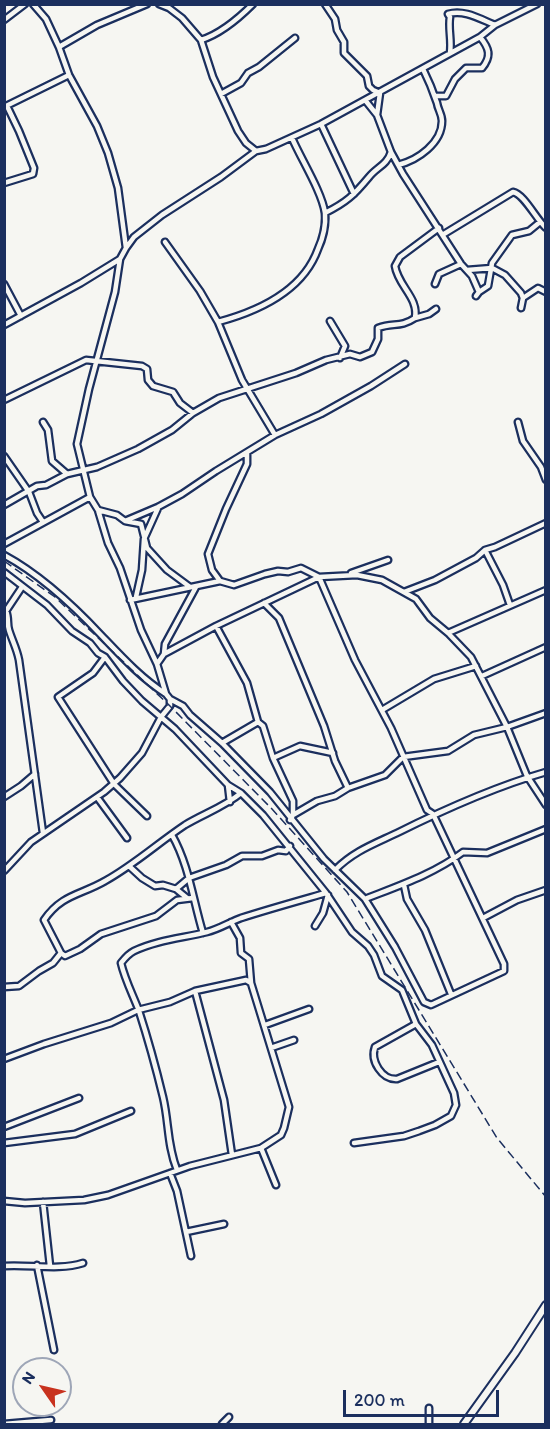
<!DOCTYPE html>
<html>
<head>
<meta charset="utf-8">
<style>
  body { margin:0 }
  #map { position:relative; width:550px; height:1429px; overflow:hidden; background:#f6f6f2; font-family:Itim,sans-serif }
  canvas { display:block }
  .frame { position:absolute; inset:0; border:6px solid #1b2f5e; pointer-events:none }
  .north { position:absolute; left:12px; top:1357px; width:60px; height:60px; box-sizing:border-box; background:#f6f6f2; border:2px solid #9ea6b7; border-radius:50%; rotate:304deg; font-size:16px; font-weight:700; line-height:24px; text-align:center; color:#1b2f5e }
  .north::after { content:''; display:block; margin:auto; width:21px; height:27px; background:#c8321e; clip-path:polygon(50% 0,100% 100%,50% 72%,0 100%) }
  .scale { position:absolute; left:343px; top:1390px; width:156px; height:27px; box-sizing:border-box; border:3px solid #1b2f5e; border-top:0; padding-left:8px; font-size:18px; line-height:21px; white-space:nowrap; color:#1b2f5e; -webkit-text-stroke:4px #f6f6f2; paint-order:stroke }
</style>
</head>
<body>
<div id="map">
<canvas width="550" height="1429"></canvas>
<div class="frame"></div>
<div class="north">N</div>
<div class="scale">200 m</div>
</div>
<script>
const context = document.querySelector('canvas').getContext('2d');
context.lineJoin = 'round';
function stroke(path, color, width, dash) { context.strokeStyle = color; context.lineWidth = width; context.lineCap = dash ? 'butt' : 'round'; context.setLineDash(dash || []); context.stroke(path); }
const street = new Path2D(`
  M159,4l10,4 13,10 19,22 12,37 25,54 8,12 10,8
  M325,4l10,15 2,11 7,12v11l23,23 2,10 4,4 7,3 -3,22
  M4,20l21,-16
  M201,40c19,-6 38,-22 52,-36
  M59,47l38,-22 50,-21
  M450,53c2,-13 -2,-24 0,-36l-2,-3c16,-5 32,5 47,11
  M221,94l20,-11 7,-10 11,-6 36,-29
  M436,96h10l9,-17 11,-11h16c10,-12 7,-20 -2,-31
  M365,100l12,15 14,37 12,22 58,90 11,12 7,16 -3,4
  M4,107l65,-32
  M321,124l33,70
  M398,165c20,-5 44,-22 44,-44 0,-7 -4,-11 -5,-18 -4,-12 -8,-22 -14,-34
  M4,183l29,-9 1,-6 -15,-37 -12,-25
  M325,213c22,-11 29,-18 44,-36 8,-10 18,-12 22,-25
  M444,234l69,-42c11,2 23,27 33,36
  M165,242l35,49 18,31 24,58 33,55
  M126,248l8,-11 28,-22 59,-38 35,-26 10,-2 55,-25 159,-87 15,-12 42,-21
  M467,270l25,-2 13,7 16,18 2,5 -2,10
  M4,284l17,32
  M435,284l4,-10 22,-10
  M479,292l9,-6 4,-23 20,-28 17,-4 11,-9
  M523,298l15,-10 8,4
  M415,318l14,-4 7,-5
  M330,321l15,25 -5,12
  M218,322c41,-11 85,-31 100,-73 5,-11 8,-24 7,-36 -3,-21 -24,-54 -33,-75
  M4,325l77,-42 39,-24
  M4,400l82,-40 56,6 5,3 1,11 5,6 20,6 7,11 13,10
  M43,422l5,8 4,31 15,13
  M518,422l5,19 18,26 5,13
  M4,456l25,36 8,21 6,9
  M4,505l33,-19 9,-1 21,-11 30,-7 41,-18 34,-19 21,-17 26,-15 77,-25 30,-13 24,-6 10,3 12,-5 6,-13v-11c15,-6 22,0 37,-10 4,-20 -17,-32 -20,-52l5,-9 39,-29
  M98,510l19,5 8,6 33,-14 24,-13 34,-23 59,-36 46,-21 50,-28 34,-22
  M125,521l16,3 6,24 20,22 23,17
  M4,544l86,-47
  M485,550l18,35 7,20
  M4,555c37,20 68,49 97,80 20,21 40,43 65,59
  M4,572l43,33 25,26 18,12 8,10 7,4 18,24 19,20 33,28 53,56 13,8 22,22 63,78 26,39 16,14 6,9 8,21 20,14 14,34 16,21 22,48 2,12 -5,11 -16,9 -16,6 -15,5 -50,7
  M351,573l37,-13
  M220,581l-8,-11 -4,-16 18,-45 21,-45v-11
  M22,587l-16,24c3,7 1,13 3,19 3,10 8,19 10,30l24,173
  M404,592l31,-12 41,-22 9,-8 10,-3 51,-24
  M136,597l6,-27 2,-31 14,-31
  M130,600l90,-19 14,4 31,-11 13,-3 10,1 13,-4 18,9 36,83 36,68 36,82 6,4 71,150v7l-73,34 -7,-3 -29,-55 -30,-48 -41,-40 -54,-67 -48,-49 -32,-28 -7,-9 -13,-7
  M264,603l15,15 45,108 11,35 13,27
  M216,626l31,57 11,39
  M448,633l98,-43
  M164,654l1,-10 31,-57
  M105,657l-12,16 -35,24 56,87 33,32
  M157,664l7,-10 52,-28 103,-49 38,-2 25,5 34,19 14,19 18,15 23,24 36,70 20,49 19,29
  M482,676l64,-29
  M382,710l52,-31 42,-13
  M222,743l36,-21 5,4 10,32 20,43v14
  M273,758l27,-12 33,7
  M228,785l2,17
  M4,797l17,-11 14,-12
  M97,797l30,41
  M290,820l3,-5 24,-14 18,-5 13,-8 37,-13 18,-18 45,-6 26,-16 33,-8 39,-14
  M172,835c17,30 21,65 31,98
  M129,866l13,12 13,8 8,-1 13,4 11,9
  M335,870c19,-19 39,-26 62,-37 48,-24 97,-46 149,-61
  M4,871l27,-29 73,-50 16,-14 22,-25 19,-36 9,-11v-7l-4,-5 -9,-30 -16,-34 -21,-62 -12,-25 -10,-33 -8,-13 -13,-53 12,-55 26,-97 5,-33 6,-11 -8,-60 -10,-35 -11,-27 -28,-51 -10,-28 -13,-28 -13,-15
  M404,885l3,14 18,31 26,64
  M176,889l13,-11 37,-13 16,-9h20l16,-6 8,1 4,-5
  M365,899c33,-13 69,-25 98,-47l24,1 59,-24
  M483,918l34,-18 29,-10
  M231,922l9,16 1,15 8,6 2,24
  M315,926l8,-13 5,-18
  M61,953l-17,-33c18,-26 37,-25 61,-39 29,-16 53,-38 80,-56 18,-11 39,-18 56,-32
  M4,987l15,-1 20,-15 14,-8 8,-10 4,3 15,-7 21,-15 55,-18 21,-16 16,-2
  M416,1024l-41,23c-5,14 7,33 22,32l42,-17
  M265,1025l44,-16
  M271,1048l23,-8
  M4,1059l40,-15 67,-21 27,-13 32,-8 25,-11 29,109 8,55
  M4,1127l75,-29
  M4,1143l71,-9 56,-23
  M261,1148l15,37
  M177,1170c-10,-25 -8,-48 -14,-73 -7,-29 -15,-58 -24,-86 -6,-16 -14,-31 -18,-48 4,-5 7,-9 13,-12 23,-11 49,-13 73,-19 12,-3 23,-10 34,-14 28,-9 57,-17 85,-25
  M170,1173l7,18 14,65
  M4,1201l21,2 59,-3 24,-5 82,-29 71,-18 20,-13 3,-7 5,-21 -38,-124 -5,-3 -51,11
  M43,1202l7,64
  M186,1232l38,-8
  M37,1265l17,85
  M4,1266c26,-2 54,5 79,-3
  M4,1424l47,-4
  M222,1424l7,-7
  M429,1424v-16`);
const secondary = new Path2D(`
  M464,1424l51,-71 31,-48`);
stroke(street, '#1b2f5e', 9);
stroke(secondary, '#1b2f5e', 10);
stroke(street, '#f6f6f2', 4.5);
stroke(secondary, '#f6f6f2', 6);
stroke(new Path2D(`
  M4,561l51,36 115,109 102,103 75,83 150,246 49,59`), '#1b2f5e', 1.5, [9, 4.5]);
</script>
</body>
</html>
